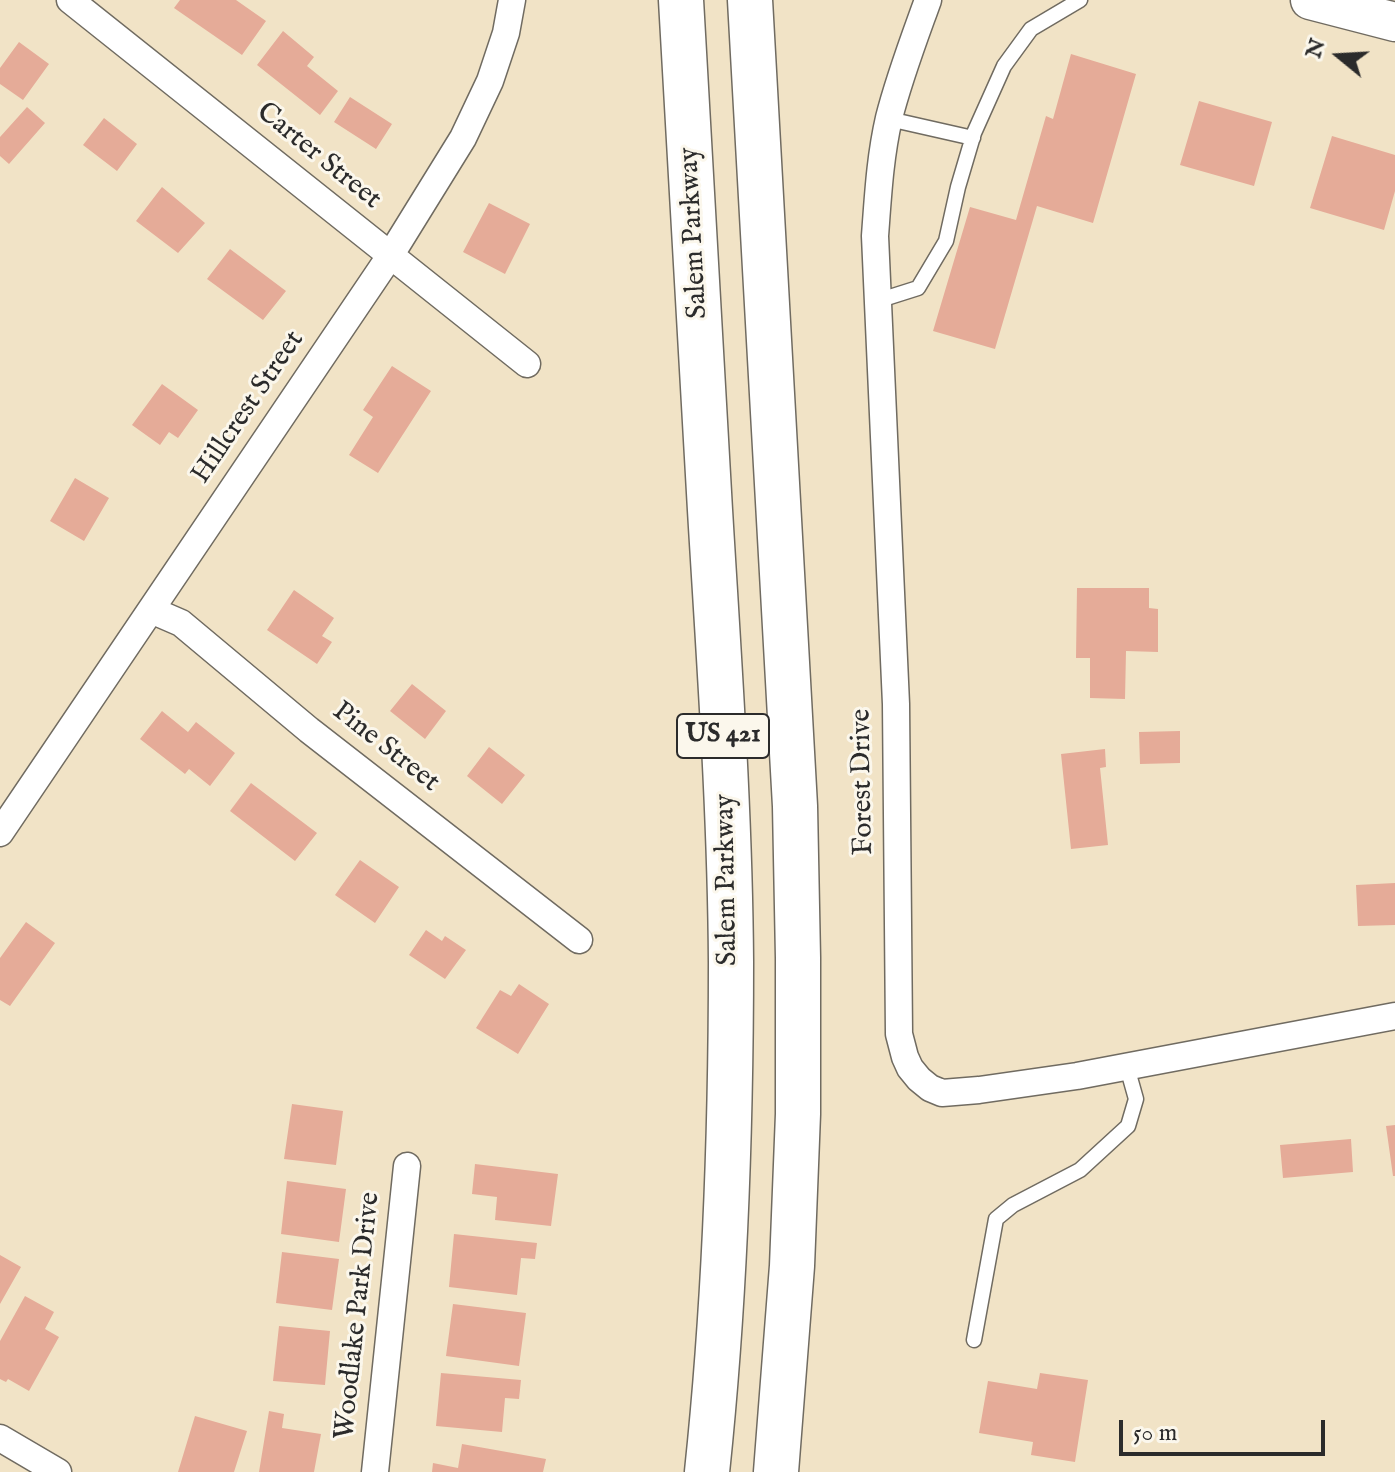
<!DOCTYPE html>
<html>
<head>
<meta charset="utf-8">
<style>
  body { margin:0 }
  #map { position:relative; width:1395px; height:1472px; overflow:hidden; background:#f1e3c6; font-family:"IM FELL English",serif }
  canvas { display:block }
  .north { position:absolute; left:1299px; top:16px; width:80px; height:80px; -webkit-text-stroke:6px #fbf7ec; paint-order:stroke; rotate:288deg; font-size:22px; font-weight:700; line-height:32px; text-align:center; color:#2b2b2b }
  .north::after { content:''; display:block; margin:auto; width:28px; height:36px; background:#2b2b2b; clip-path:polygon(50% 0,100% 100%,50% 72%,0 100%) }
  .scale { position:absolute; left:1119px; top:1420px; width:206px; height:36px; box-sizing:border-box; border:4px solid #2b2b2b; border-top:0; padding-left:10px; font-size:24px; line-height:28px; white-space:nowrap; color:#2b2b2b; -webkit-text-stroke:6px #fbf7ec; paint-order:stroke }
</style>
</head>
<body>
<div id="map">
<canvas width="1395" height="1472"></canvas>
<div class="north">N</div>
<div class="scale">50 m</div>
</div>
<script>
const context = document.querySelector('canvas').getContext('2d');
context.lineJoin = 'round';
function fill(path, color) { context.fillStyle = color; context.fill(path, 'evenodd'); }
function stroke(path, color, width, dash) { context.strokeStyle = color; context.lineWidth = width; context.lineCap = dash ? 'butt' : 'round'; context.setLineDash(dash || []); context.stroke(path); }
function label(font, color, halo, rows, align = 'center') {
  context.font = font + ' "IM FELL English",serif'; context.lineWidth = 6; context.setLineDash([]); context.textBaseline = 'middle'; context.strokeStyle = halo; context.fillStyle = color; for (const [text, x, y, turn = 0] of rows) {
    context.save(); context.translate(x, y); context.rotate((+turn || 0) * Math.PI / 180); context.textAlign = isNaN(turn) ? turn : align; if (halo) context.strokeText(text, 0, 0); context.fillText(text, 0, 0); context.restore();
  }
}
fill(new Path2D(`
  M180,0h56l30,21 -24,34 -68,-47z
  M283,31l31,26 -7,9 31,25 -18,24 -63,-50z
  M19,42l30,22 -26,36 -23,-16v-16z
  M1071,54l65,20 -43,149 -56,-17 -42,143 -62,-18 37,-124 46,13 30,-104 7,3z
  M350,97l42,27 -16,25 -42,-27z
  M1199,101l73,21 -18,64 -74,-21z
  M27,107l18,16 -36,41 -9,-8v-19z
  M104,118l33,26 -20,27 -34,-26z
  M1332,136l63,19v36l-11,39 -74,-22z
  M162,187l43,36 -27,30 -42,-32z
  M489,203l41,21 -25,50 -42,-22z
  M230,249l56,42 -23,29 -56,-41z
  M392,366l39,25 -53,82 -29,-18 24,-38 -10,-7z
  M162,384l36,26 -20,28 -9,-6 -9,13 -28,-20z
  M75,478l34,20 -25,43 -34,-20z
  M1077,588h72v20l9,1v43l-32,-1 -1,48 -35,-1v-40h-14z
  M294,590l40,28 -12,18 10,6 -15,22 -50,-34z
  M412,684l34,27 -21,28 -35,-28z
  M162,711l26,21 8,-10 39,31 -25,33 -21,-17 -4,5 -45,-35z
  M1180,731v32l-40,1 -1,-32z
  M489,747l36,28 -23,29 -35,-28z
  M1105,749l1,18 -6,1 8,77 -37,4 -10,-95z
  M251,783l66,50 -22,28 -65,-50z
  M360,860l39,27 -24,36 -40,-28z
  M1395,883v42l-37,1 -2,-41z
  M26,922l29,21 -45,63 -10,-6v-42z
  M426,930l16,11 3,-5 21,14 -21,29 -36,-24z
  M519,984l30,20 -31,50 -42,-26 24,-38 11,6z
  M292,1104l51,7 -7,54 -52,-6z
  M1395,1125v51h-2l-7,-50z
  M1351,1139l2,33 -70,6 -3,-33z
  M475,1164l83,10 -7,52 -56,-6 2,-23 -25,-3z
  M287,1181l59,8 -7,53 -58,-8z
  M454,1234l83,9 -2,16 -14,-1 -4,37 -68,-8z
  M282,1252l57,7 -7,51 -56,-7z
  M0,1255l21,12 -21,37z
  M25,1296l29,16 -9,17 14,8 -30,54 -21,-12 -2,3 -6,-3v-38z
  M453,1304l73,9 -7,53 -73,-10z
  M279,1326l51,5 -5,54 -52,-4z
  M441,1373l80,7 -2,19 -14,-1 -3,34 -66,-6z
  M1040,1373l48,7 -13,82 -44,-7 2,-13 -54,-9 9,-52 49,8z
  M269,1411l15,3 -2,14 39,6 -7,38h-55z
  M195,1416l52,15 -13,41h-56z
  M462,1444l84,15 -3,13h-111l1,-9 25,5z`), '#e5ab98');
const service = new Path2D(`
  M889,119l84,19
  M877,301l41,-13 28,-47 12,-54 16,-54 30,-67 27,-37 49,-29
  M974,1340l22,-121 17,-14 67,-35 48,-44 8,-27 -9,-32`);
const minor = new Path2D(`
  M70,0l457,364
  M928,0c-14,39 -29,78 -39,118 -9,39 -11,78 -14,118l21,468 3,330 6,23 5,11 9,11 11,9 12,5 37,-3 98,-14 318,-60
  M151,610l30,13 128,107 270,210
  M0,833l390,-577 73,-118 27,-57 16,-48 6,-33
  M0,1438l58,34
  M375,1472l32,-306`);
const secondary = new Path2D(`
  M1310,0l85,22`);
const motorway = new Path2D(`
  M681,0c10,170 20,340 29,510 9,151 20,301 21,452 0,170 -6,340 -24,510
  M750,0l45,806 3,152v156l-6,152 -16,206`);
stroke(service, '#706b61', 17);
stroke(minor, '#706b61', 29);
stroke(secondary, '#706b61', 41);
stroke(motorway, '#706b61', 47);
stroke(service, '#fff', 14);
stroke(minor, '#fff', 26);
stroke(secondary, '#fff', 38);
stroke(motorway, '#fff', 44);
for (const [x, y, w] of [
  [723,736,92]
]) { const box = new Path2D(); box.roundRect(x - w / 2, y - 22, w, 44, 6); context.fillStyle = '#fbf7ec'; context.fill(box); stroke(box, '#2b2b2b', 2); }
label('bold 26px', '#2b2b2b', null, [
  ["US 421",723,736]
]);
label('28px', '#2b2b2b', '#fbf7ec', [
  ["Carter Street",318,157,39],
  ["Salem Parkway",695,233,-93],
  ["Hillcrest Street",249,408,-56],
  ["Pine Street",385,748,38],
  ["Forest Drive",864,782,-91],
  ["Salem Parkway",728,880,-91],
  ["Woodlake Park Drive",359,1316,-84]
]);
</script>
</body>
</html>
